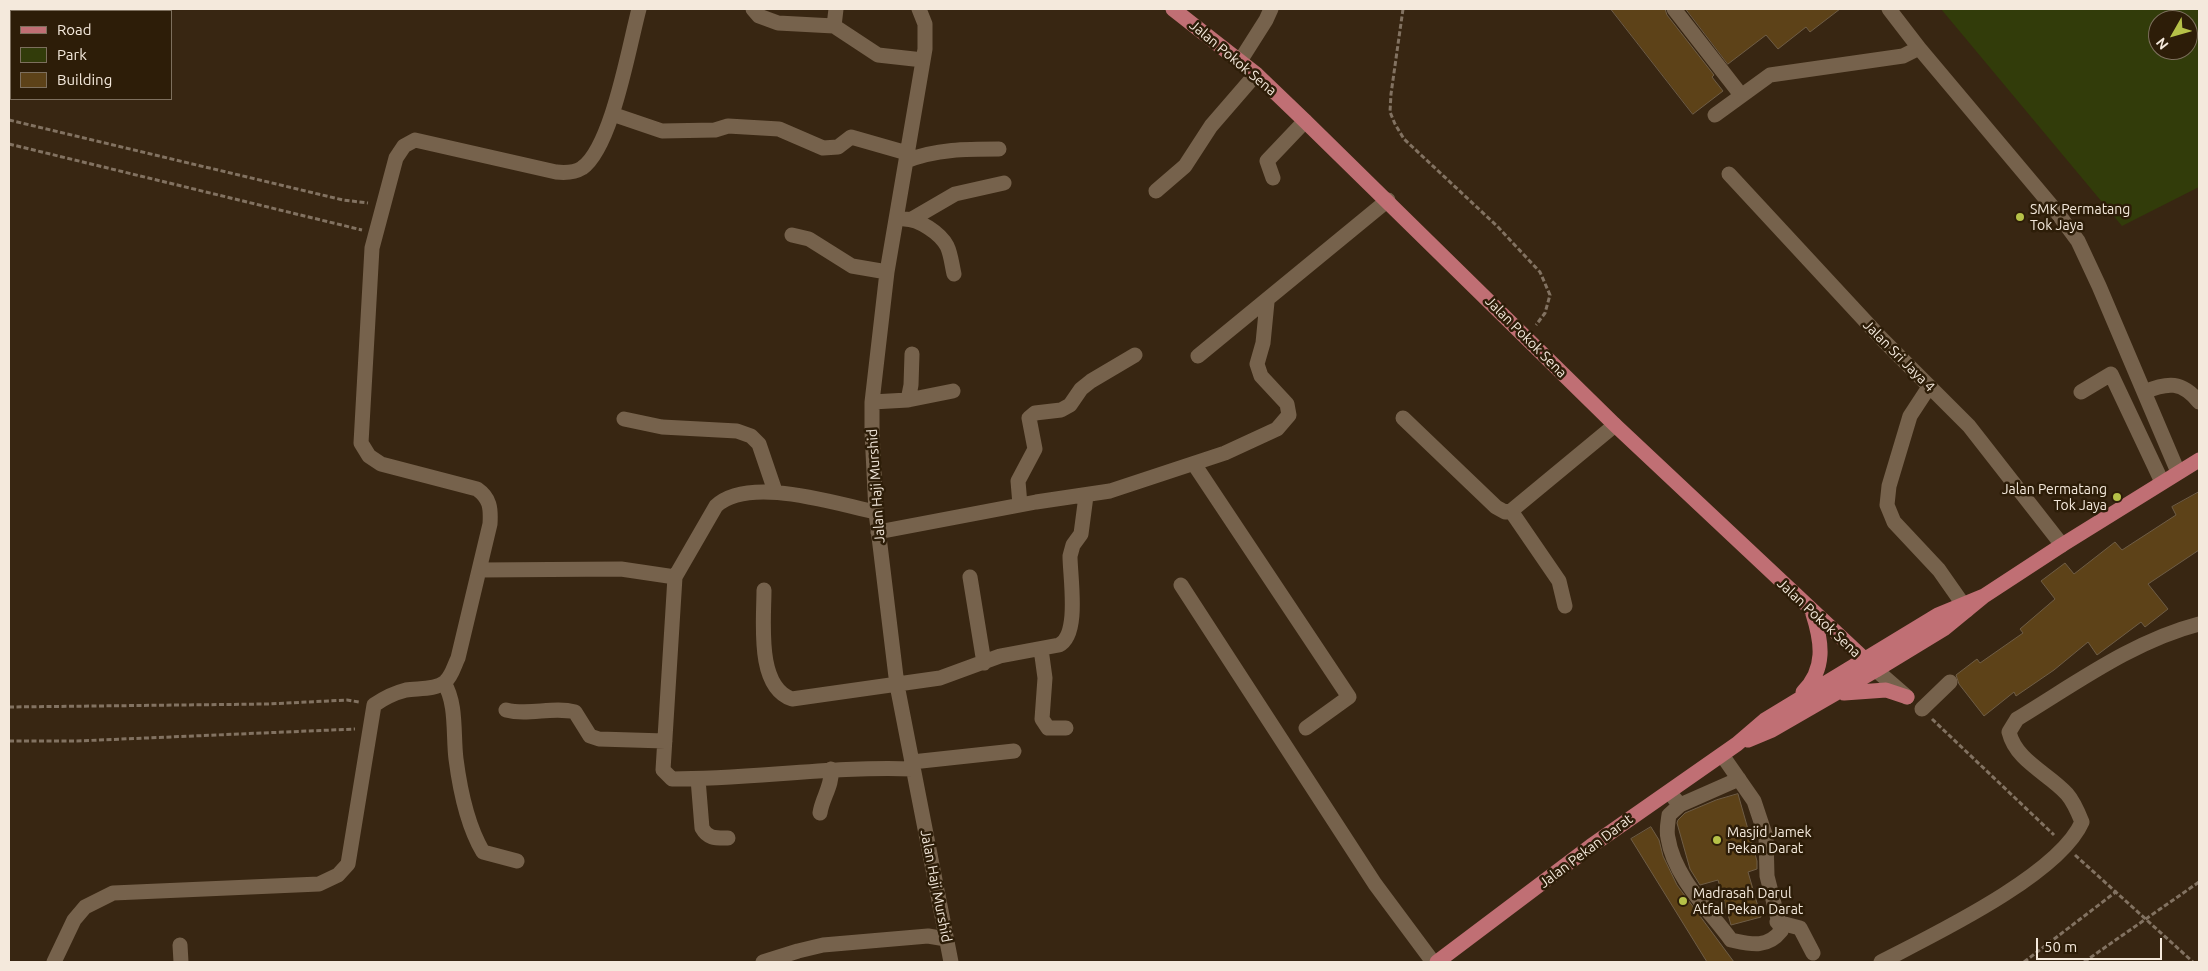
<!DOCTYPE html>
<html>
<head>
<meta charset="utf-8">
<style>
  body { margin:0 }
  #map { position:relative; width:2208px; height:971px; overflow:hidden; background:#382612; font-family:Ubuntu,sans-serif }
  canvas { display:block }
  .frame { position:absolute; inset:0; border:10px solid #f4e9dc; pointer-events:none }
  .legend { position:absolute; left:10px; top:10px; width:162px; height:90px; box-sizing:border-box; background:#2d1d08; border:1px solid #7d6f5d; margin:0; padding:6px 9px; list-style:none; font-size:15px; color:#f4e9dc }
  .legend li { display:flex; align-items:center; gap:10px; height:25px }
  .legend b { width:25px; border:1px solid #7d6f5d }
  .north { position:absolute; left:2148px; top:10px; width:50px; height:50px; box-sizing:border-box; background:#2d1d08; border:1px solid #7d6f5d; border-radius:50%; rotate:232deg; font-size:14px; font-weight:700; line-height:20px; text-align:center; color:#f4e9dc }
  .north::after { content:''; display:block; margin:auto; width:18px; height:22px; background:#b6c148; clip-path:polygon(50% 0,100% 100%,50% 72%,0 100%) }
  .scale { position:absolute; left:2036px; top:938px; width:126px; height:22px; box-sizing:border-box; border:2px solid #f4e9dc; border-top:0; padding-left:6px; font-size:15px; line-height:18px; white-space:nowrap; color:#f4e9dc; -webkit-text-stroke:4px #2d1d08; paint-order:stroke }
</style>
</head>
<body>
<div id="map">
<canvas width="2208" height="971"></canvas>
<div class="frame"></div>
<ul class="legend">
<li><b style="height:6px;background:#c06f74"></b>Road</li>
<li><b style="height:14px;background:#323c0a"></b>Park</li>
<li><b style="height:14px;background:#5d4218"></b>Building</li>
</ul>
<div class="north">N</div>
<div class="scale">50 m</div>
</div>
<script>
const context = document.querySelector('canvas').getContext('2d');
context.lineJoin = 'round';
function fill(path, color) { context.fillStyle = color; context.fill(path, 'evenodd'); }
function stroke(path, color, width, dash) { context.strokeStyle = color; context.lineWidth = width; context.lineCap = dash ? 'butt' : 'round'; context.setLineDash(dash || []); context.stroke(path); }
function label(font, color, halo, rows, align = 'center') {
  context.font = font + ' Ubuntu,sans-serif'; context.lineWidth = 5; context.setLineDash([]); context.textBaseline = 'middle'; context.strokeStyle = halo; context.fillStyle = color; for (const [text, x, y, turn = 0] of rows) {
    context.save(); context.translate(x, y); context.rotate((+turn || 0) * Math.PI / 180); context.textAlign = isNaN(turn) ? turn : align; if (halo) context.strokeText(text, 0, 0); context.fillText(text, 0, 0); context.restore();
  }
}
fill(new Path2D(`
  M1941,9h258v178l-77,39zM2158,20h30v30h-30z`), '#323c0a');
const building = new Path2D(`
  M1611,9h54l2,6 47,60 -2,2 11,14 -30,23z
  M1686,9h154l-30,23 -4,-5 -28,22 -12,-14 -38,29z
  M2199,492v58l-51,34 20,25 -23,18 -4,-5 -44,33 -9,-13 -34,28 -38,26 -2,-4 -30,24 -25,-32 -3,-9 21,-16 3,4 43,-30 -3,-4 35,-30 -14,-18 24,-18 9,11 41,-32 7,8 54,-35 -4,-8z
  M1738,794l19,67v8l-9,3 13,45 -30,8 -13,-45 -18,5 -10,-16 -13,-46 1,-3 7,-7 31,-13z
  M1651,827l8,13 4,16 14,29 57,77h-27l-76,-123z`);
fill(building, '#5d4218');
stroke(building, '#6f5d46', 1);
stroke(new Path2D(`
  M1403,9l-12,85 -1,18 5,12 9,15 93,87 43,46 10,23 -5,18 -9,12
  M9,120l334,80 25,3
  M9,144l353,86
  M9,707l258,-3 80,-4 12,2
  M1932,719l122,116
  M9,741h68l278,-12
  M2075,855l118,107
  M2024,962l93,-71
  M2084,962l115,-80`), '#827261', 3, [5, 2.5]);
stroke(new Path2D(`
  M753,9l6,7 19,7 56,3 44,29 45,5
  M919,9l6,15v25l-38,223 -15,130v30l4,80 21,173 54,277
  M1674,9l67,86
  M1889,9l30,39 137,163 22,30 21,45 79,186
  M834,26l2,-17
  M1240,61l26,-41 5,-11
  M612,114l50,17 53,-1 13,-4 51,3 44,19 15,-1 13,-10 56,16
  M1715,115l55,-40 133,-19 16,-8
  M906,161c30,-12 61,-12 93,-12
  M1729,174l152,164 88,88 93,119
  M1273,178l-6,-17 38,-40
  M1156,191l29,-25 26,-40 45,-52
  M904,219c15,0 36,14 43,27 4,8 5,20 7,28
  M912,219l43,-25 49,-11
  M792,235l17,4 43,27 35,6
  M1198,356l190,-156
  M1929,387l-19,29 -21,70 -2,19 7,17 45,48 28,40
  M2081,392l30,-18 51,108
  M2144,392c24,-10 38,-11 55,10
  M908,400l45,-9
  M872,402l36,-2 3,-15 1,-31
  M1403,418l93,89 9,5 6,-1 48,70 6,25
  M624,419l38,8 75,4 14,5 8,8 16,47
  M1194,464l155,233 -43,31
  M1020,505l-2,-24 17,-32 -6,-31 6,-5 26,-3 9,-5 11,-16 10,-8 44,-26
  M1511,511l104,-86
  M876,512c-40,-8 -127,-37 -160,-6l-41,71 -12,193 9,9c80,0 160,-13 241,-10
  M878,532l158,-30 74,-11 115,-38 52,-24 12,-14 -2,-11 -26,-28 -4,-12 6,-21 4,-41
  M480,570l141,-1 54,8
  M970,577l14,86
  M1181,585l194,299 58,78
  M764,590c0,31 -8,97 28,109l148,-21 60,-22 59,-11c21,-10 11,-68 11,-89l3,-11 8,-11 5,-38
  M1041,649l4,29 -3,41 6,9h18
  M1876,670l31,27
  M444,683c13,20 9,53 12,76 4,31 11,66 27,93l34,9
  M1922,709l28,-27
  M506,710c23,6 47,-4 69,2l15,24 9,3 66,2
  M912,762l102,-11
  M698,779l4,49c6,11 14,10 26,10
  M1674,798l6,7 59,-26
  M1680,805l-11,10c-1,7 -3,16 -1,23 6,39 41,72 63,102 19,4 36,9 50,-9l-14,-55 -1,-39 -12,-36 -32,-46
  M820,813c2,-15 13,-28 11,-44
  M1777,922l23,6 13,25
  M180,945l1,17
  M54,962l20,-42 11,-13 28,-14 206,-9 19,-9 10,-11 26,-159c10,-7 20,-12 32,-15 12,-2 29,0 39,-8 7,-6 9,-16 13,-24l32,-134c1,-16 0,-26 -13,-35l-96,-25 -12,-8 -8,-13 11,-195 24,-90 8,-12 11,-6 141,32c9,1 18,1 26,-4 30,-21 47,-122 57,-159
  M763,962l35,-11 25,-6 105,-9 18,3
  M1881,962c52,-27 178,-87 201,-140 -4,-10 -8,-20 -15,-28 -19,-21 -51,-33 -58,-62l8,-13c58,-35 116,-78 182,-95`), '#76624c', 15);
stroke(new Path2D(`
  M1173,9l83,65 49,47 310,304 261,245
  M1803,692c23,-23 19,-50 10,-78
  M1844,693l42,-3 21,7
  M1748,740l24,-10 104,-60 69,-42 39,-32 78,-51 137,-85
  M1437,962l154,-116 146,-102 28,-24 173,-105 46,-19`), '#c06f74', 15);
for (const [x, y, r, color] of [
  [2020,217,5,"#b6c148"],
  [2117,497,5,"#b6c148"],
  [1717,840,5,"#b6c148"],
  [1683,901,5,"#b6c148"]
]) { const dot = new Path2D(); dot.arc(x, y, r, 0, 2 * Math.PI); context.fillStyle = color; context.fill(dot); stroke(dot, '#2d1d08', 2); }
label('14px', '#f4e9dc', '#2d1d08', [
  ["Jalan Pokok Sena",1233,58,40],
  ["Jalan Pokok Sena",1526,337,45],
  ["Jalan Sri Jaya 4",1899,356,45],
  ["Jalan Haji Murshid",876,486,-94],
  ["Jalan Pokok Sena",1819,618,43],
  ["Jalan Pekan Darat",1586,851,-37],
  ["Jalan Haji Murshid",936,886,79]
]);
label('14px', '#f4e9dc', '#2d1d08', [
  ["SMK Permatang",2030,209],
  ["Tok Jaya",2030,225],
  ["Jalan Permatang",2107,489,"right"],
  ["Tok Jaya",2107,505,"right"],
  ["Masjid Jamek",1727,832],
  ["Pekan Darat",1727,848],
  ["Madrasah Darul",1693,893],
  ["Atfal Pekan Darat",1693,909]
], 'left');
</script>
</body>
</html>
